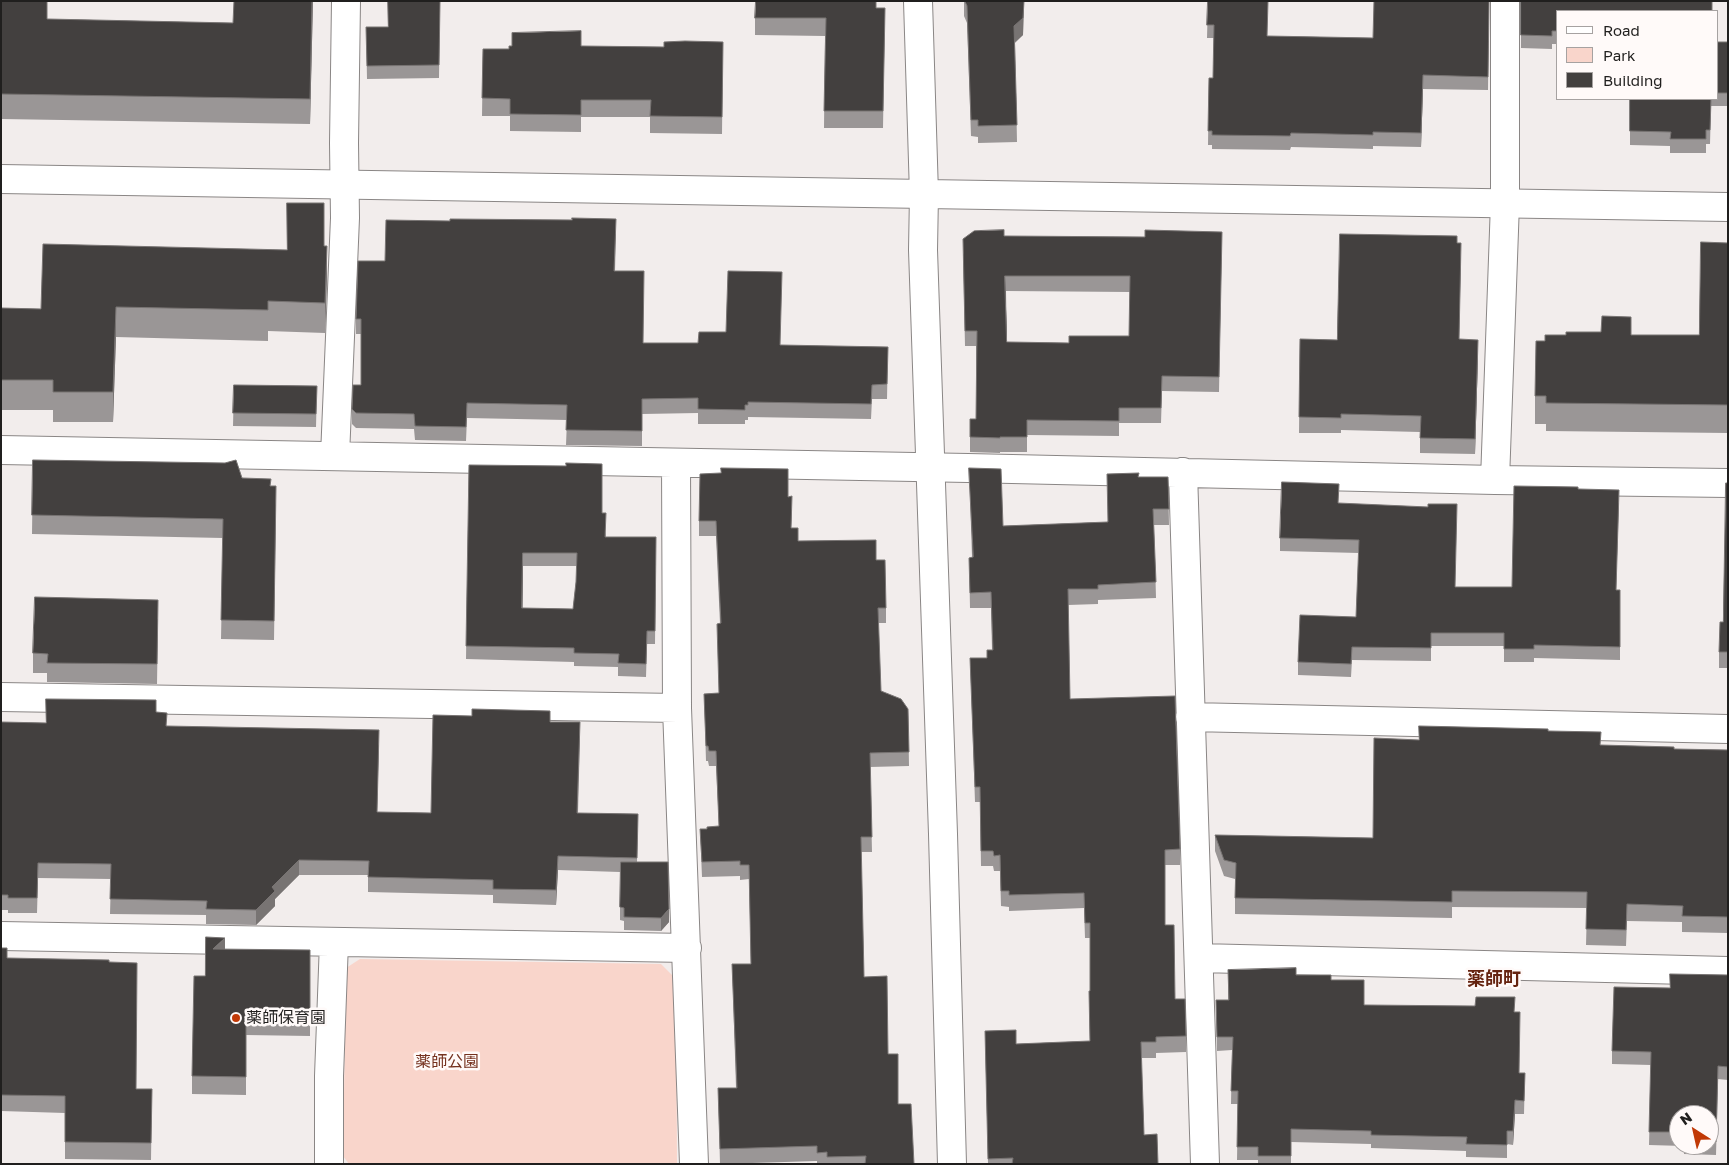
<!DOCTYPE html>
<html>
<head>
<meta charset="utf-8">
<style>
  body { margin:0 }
  #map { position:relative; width:1729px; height:1165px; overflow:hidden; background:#f2edec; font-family:"Golos Text",sans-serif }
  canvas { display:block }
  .frame { position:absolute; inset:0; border:2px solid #201f1e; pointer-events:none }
  .legend { position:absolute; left:1556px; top:10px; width:162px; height:90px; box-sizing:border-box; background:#fffaf9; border:1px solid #a6a2a1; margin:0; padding:6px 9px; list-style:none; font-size:15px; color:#201f1e }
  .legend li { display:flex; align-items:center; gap:10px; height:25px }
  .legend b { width:25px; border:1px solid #a6a2a1 }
  .north { position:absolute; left:1669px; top:1105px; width:50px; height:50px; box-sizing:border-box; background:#fffaf9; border:1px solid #a6a2a1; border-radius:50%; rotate:325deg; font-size:14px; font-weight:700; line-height:20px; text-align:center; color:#201f1e }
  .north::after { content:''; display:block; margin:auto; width:18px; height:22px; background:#c13906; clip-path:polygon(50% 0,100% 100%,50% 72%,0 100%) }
</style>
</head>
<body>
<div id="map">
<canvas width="1729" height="1165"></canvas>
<div class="frame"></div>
<ul class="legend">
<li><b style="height:6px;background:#fff"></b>Road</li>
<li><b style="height:14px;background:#f9d5cb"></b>Park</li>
<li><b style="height:14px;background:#43403f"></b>Building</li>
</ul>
<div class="north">N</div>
</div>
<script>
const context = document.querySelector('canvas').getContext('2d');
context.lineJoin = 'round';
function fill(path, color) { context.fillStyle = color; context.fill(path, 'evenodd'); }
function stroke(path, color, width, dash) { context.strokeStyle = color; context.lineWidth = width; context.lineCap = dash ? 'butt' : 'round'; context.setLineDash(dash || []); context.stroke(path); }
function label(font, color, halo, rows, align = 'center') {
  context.font = font + ' "Golos Text","Noto Sans JP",sans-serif'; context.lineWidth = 5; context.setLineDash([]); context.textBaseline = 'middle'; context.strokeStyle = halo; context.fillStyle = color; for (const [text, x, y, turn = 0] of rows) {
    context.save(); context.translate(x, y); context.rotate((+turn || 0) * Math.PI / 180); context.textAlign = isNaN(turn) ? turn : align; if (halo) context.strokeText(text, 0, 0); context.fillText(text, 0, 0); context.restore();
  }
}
fill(new Path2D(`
  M360,959l301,5 15,15 1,185h-328l-6,-8 3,-188z`), '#f9d5cb');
const street = new Path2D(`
  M1,450l967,18 527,12 233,3
  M335,456l10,-238 -1,-75 2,-142
  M676,463l1,245 17,456
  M1183,472l22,692
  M1495,480l10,-277v-202
  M1,697l676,11
  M1190,717l538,12
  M1,936l686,12
  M1199,958l529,13
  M329,1164v-88l5,-134`);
const secondary = new Path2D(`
  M918,1l6,193 -1,56 20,584 9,330
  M1,179l1727,28`);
stroke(street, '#8a8685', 30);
stroke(secondary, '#8a8685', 30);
stroke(street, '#fff', 28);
stroke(secondary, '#fff', 28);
fill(new Path2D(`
  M1,1l46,18 186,4 80,-22 -3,123 -309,-5z
  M440,1l-1,77 -72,1 -1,-52h22z
  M964,1h60l-1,34 -8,8 2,99 -39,1v-6l-7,-1 -4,-113 -3,-7z
  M1208,1l59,35 106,2 116,-37 -1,89 -65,-1 -2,58 -48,-1v3l-82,-2 -1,3 -78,-1v-4h-4l1,-67h4l1,-40h-7z
  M1521,1l37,10v33h-6v5l-31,-1z
  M876,8h9l-2,120h-59l1,-92 -70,-1v-17z
  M723,42l-1,92 -72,-1v-16h-69v15l-71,-1v-15h-28l1,-67h26l72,-3 83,1z
  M1718,42h10v64h-17l-1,38h-4v9h-36v-7l-40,-1v-46h88z
  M324,203v43l3,30 -2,57 -57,-2v10l-152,-4 -3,85h-60v-12h-52v-102l40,1 246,-59z
  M572,220l44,14 -1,37 28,72 245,4 -1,52h-15l-1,20 -123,-2v3h-3v4h-47v-11l-56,1v32l-76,-1 1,-25 -100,-2 -1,23 -51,-1 -1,-11 -58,-1 -4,-4v-15l9,-24v-51h-5v-15l29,-58 65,-40z
  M1222,232l-3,160 -57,-1 -1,32h-42v13l-92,-1v17h-27v1l-30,-1v-33h6v-73h-11l-2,-92 41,-18 141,1zM1006,291l124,1 -1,44 -60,7 -62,-1z
  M1457,243l4,16 -2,80 19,17 -3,98 -55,-1v-21l-79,-2v3h-42l1,-94 37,1z
  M1728,243v190l-182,-2v-7h-11v-28l10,-55 21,-6h133z
  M234,385l83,1 -1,41 -83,-1z
  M33,460l238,26 5,19 -2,135 -53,-1 2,-101 -191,-4z
  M469,465l133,48 4,24h50l-1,107h-8l-1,33 -28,-1v-9l-44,-1v-4l-108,-3zM523,566h54l-1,16 -3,27 -50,-1z
  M969,468l34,58 104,-4 32,-45h29l1,48h-15l2,73 -58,2v4l-30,1 2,94 110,150v16h-15v60l10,74 11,37v16l-30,1v5h-15l3,77 14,29h-170l-3,-133 31,13 74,-3 -1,-34v-16h1v-53h-5l-1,-30 -75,3v-4l-8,-1 -1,-35h-6l-1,-5h-12l-1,-64h-5l-5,-144h17v-8h5l-1,-42h-21l-1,-50 3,-1z
  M721,473l67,23 4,15 -1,17 7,13 78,19 10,48v15h-8l3,68 27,18 1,57 -39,1 2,85h-11l3,125 24,77 10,50 16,60h-97v-3l-97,3 -2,-76h18l-4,-124h19l-2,-85 -9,1v-4l-38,1 -2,-48h7l12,-3 -3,-60h-7l-1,-5h-2l-2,-67 15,-1 1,-69 -4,-88h-17v-15z
  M1728,483v185h-9v-16l4,-30z
  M1578,489l41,14 -3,87h4v70l-86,-2v4h-30v-16h-73v15l-79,-1 -1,17 -53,-2v-13l58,-45 3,-64 -79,-2v-13l59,-35 116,84h57z
  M158,619l-1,65 -110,-2v-9h-14v-20z
  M156,712l11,14 212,19 -2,67 54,1 119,-91 30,15 -2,76 60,1 -1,48 32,60 -8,9 -37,-1v-9l-4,-1v-48l-62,-2 -2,35 -63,-2v-8l-125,-3v-17h-69l-24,24v7l-19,19 -50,-1v-9l-96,-1 1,-35 -73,-1 -1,35h-29v-3h-7v-188l45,1z
  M1548,731l53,14 73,4 54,1v183l-46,-1v-10l-55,-1 -1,25 -40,-1 1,-37 -135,-1v11l-217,-4v-35l-11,-3 -9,-25v-16l158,3 46,-98z
  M1,948l6,10 102,4 27,127h16l-1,71 -86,-1v-46l-64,-2z
  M225,950h85v86l-64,-1v60l-54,-1v-18l13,-100z
  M1228,970l68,5 35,5 33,25 151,7 4,61h6l-1,41h-9l-2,31 -6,-1v14l-41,-1v-6l-95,-3v-4l-80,-2v22h-33v-4h-21l1,-56h-7l1,-54 -15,1 -1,-51h12z
  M1728,975v105l-10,-1 -2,76 -32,-1v-8l-35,-1 2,-80 -39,-1v-13l58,-63zM1679,1115h30v30h-30z`), '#9a9696');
fill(new Path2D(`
  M312,1h1l-3,123v-25z
  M1024,1l-1,34 -9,8v-17z
  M1423,75v14l-2,58v-14z
  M327,246v30l-2,57v-30z
  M116,307v30l-3,85v-30z
  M1478,340v16l-3,98v-15z
  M558,856v14l-2,35v-15z
  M299,860v15l-24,24v7l-19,19v-15l16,-23z
  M669,909v13l-8,9v-13z
  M225,938v18l-12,-7z
  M1515,1100v14l-2,31v-14z`), '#787473');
const building = new Path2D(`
  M1,1h46v18l186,4 1,-22h78l-2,98 -309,-5z
  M388,1h52l-1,64 -72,1 -1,-39h22z
  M756,1h120v7h9l-2,103h-59l2,-93h-71z
  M965,1h59l-1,17 -9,8 3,99 -39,1v-6h-7l-4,-114z
  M1208,1h60l-1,35 106,2 1,-37h115l-1,76 -65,-2 -2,58 -48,-1v3l-82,-2 -1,3 -78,-1v-4h-4l1,-53h4l1,-53h-7z
  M1521,1h191v10h-154v20h-6v5l-31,-1z
  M581,31v15l83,1v-5l21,-1 38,1 -1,75 -72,-1 1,-16h-70v15l-71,-1v-15l-28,-1 1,-49h26v-3h3v-13z
  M1718,42h10v51h-10z
  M1630,99h81l-1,31h-4v9h-36l1,-7 -41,-1z
  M287,203h37v43h3l-2,57 -57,-2v9l-152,-3 -3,85h-60v-12h-52v-72l40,1 2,-65 244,6z
  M572,218l44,1 -2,52h30l-1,72h55l1,-11h27l2,-61 54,1 -2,73 108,2 -1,37 -15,1 -1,19 -123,-2v3h-3v5l-47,-1v-11l-56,1v32l-76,-1 1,-25 -100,-2 -1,24 -51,-1 -1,-12 -58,-1 -4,-4 1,-24h8v-66h-5l2,-58h27l1,-41 64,1v-2l122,1z
  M1004,230v6l141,1v-7l77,2 -3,145 -57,-1 -1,32h-42v13l-92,-1v17h-27v1l-30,-1v-18h6l1,-88h-12l-2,-92 11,-8zM1005,276h125l-1,60h-60v7l-62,-1z
  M1340,234l117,2v7h4l-2,96 19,1 -3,99 -55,-1 1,-22 -80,-2v4l-42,-1 1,-78 37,1z
  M1701,242l27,1v162l-182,-2v-7h-11l1,-55h9v-6h21v-3h35l1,-16 29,1v18h68z
  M234,385l83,1 -1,28 -83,-1z
  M33,460l192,3 11,-3 6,18 29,1 -1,7h6l-2,135 -53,-1 2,-101 -191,-4z
  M566,463l36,1v49h4l-1,24h51l-1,94h-8l-1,33 -28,-1 1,-9 -45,-1v-5l-108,-2 3,-181 97,1zM523,553h54l-1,29 -3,27 -51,-1z
  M721,468l67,1v28l4,-1 -1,32h7v13l78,-1v20h9l1,48h-8l3,83 20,8 7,10 1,43 -39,1 2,84h-11l3,140 23,-1 1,78h10v50h13l3,60h-49l1,-8 -39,1v-5l-10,1v-7l-97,3 -2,-61h19l-5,-124h19l-2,-99h-9v-4l-38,1 -2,-33h7v-2l12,-1 -3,-75h-7l-1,-5h-2l-2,-52 15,-1 -2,-69 4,-1 -5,-102h-17l1,-47 21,-1z
  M969,468l32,1 2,57 105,-4 -1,-48 32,-1 -1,4h30l1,32h-16l3,73 -58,3v4h-30l2,110 105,-3 5,153 -15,1v75h9l1,74h10l1,37 -30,1v5h-15l3,93 13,-1 1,30h-146l1,-6 -25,1 -3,-128 31,-1v14l74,-3 -1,-50h1v-68h-5l-1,-30 -75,2v-4h-8l-1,-36 -6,1 -1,-5h-12l-1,-64h-5l-5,-129h17v-8h6l-2,-58 -21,1 -1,-35 4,-1z
  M1282,482l57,2 -1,19 90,4v-3h29l-2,83h57l2,-101 64,1v2l41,1 -3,100h4v57l-86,-2v4h-30v-16h-73v15l-79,-1 -1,17 -53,-2 2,-47 56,2 3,-77 -79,-2z
  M1726,483h2v169h-9l1,-30h3z
  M35,597l123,3 -1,64 -110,-1 1,-9 -15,-1z
  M46,699l110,1v12l11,1 -1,13 213,4 -2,82 54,1 2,-98 39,1v-7l78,2v11h30l-3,91 61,1 -1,44 -79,-2 -2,34 -63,-1v-9l-125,-3 1,-16 -70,-1 -27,27 3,4 -19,19 -50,-1 1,-8 -97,-2 1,-35 -73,-1 -1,35h-29v-3h-7v-173l45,1z
  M1419,726l129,3v2l53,1 -1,13 74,2v2l54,1v167l-46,-1 1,-10 -56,-2 -1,26 -40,-1 1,-37 -135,-1v11l-217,-4 1,-35 -12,-3 -9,-25 158,3 1,-100 45,2z
  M621,862h47l1,47 -8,9 -37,-1v-9l-4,-1z
  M206,937l19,1 -12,11 97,1v68l-64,-1v60l-54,-1 2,-100h11z
  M1,948h6v10l102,2v2l28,1 -1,126h16l-1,54 -86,-1v-46l-64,-1z
  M1296,968v7h35v5h33v25l111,1 1,-9h39l-1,15h6l-1,61h6l-1,28 -9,-1 -2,31h-6v14l-41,-1 1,-7 -96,-2v-4l-80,-2v27h-33v-9h-21l1,-56h-7l2,-54h-16l-1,-37h13l-1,-30z
  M1670,974l58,1v92l-10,-1 -2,76h-7v-27h-30v17h-30l2,-80 -39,-1 2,-64 56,1z`);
fill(building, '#43403f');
stroke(building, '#787473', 1);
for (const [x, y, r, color] of [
  [236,1018,5,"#c13906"]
]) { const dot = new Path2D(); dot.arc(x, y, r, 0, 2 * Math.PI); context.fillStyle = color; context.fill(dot); stroke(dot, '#fffaf9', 2); }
label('16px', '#201f1e', '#fffaf9', [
  ["薬師保育園",246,1018]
], 'left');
label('16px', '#75321f', '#fffaf9', [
  ["薬師公園",447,1062]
]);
label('bold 18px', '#65230f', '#fffaf9', [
  ["薬師町",1494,979]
]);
</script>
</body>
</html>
